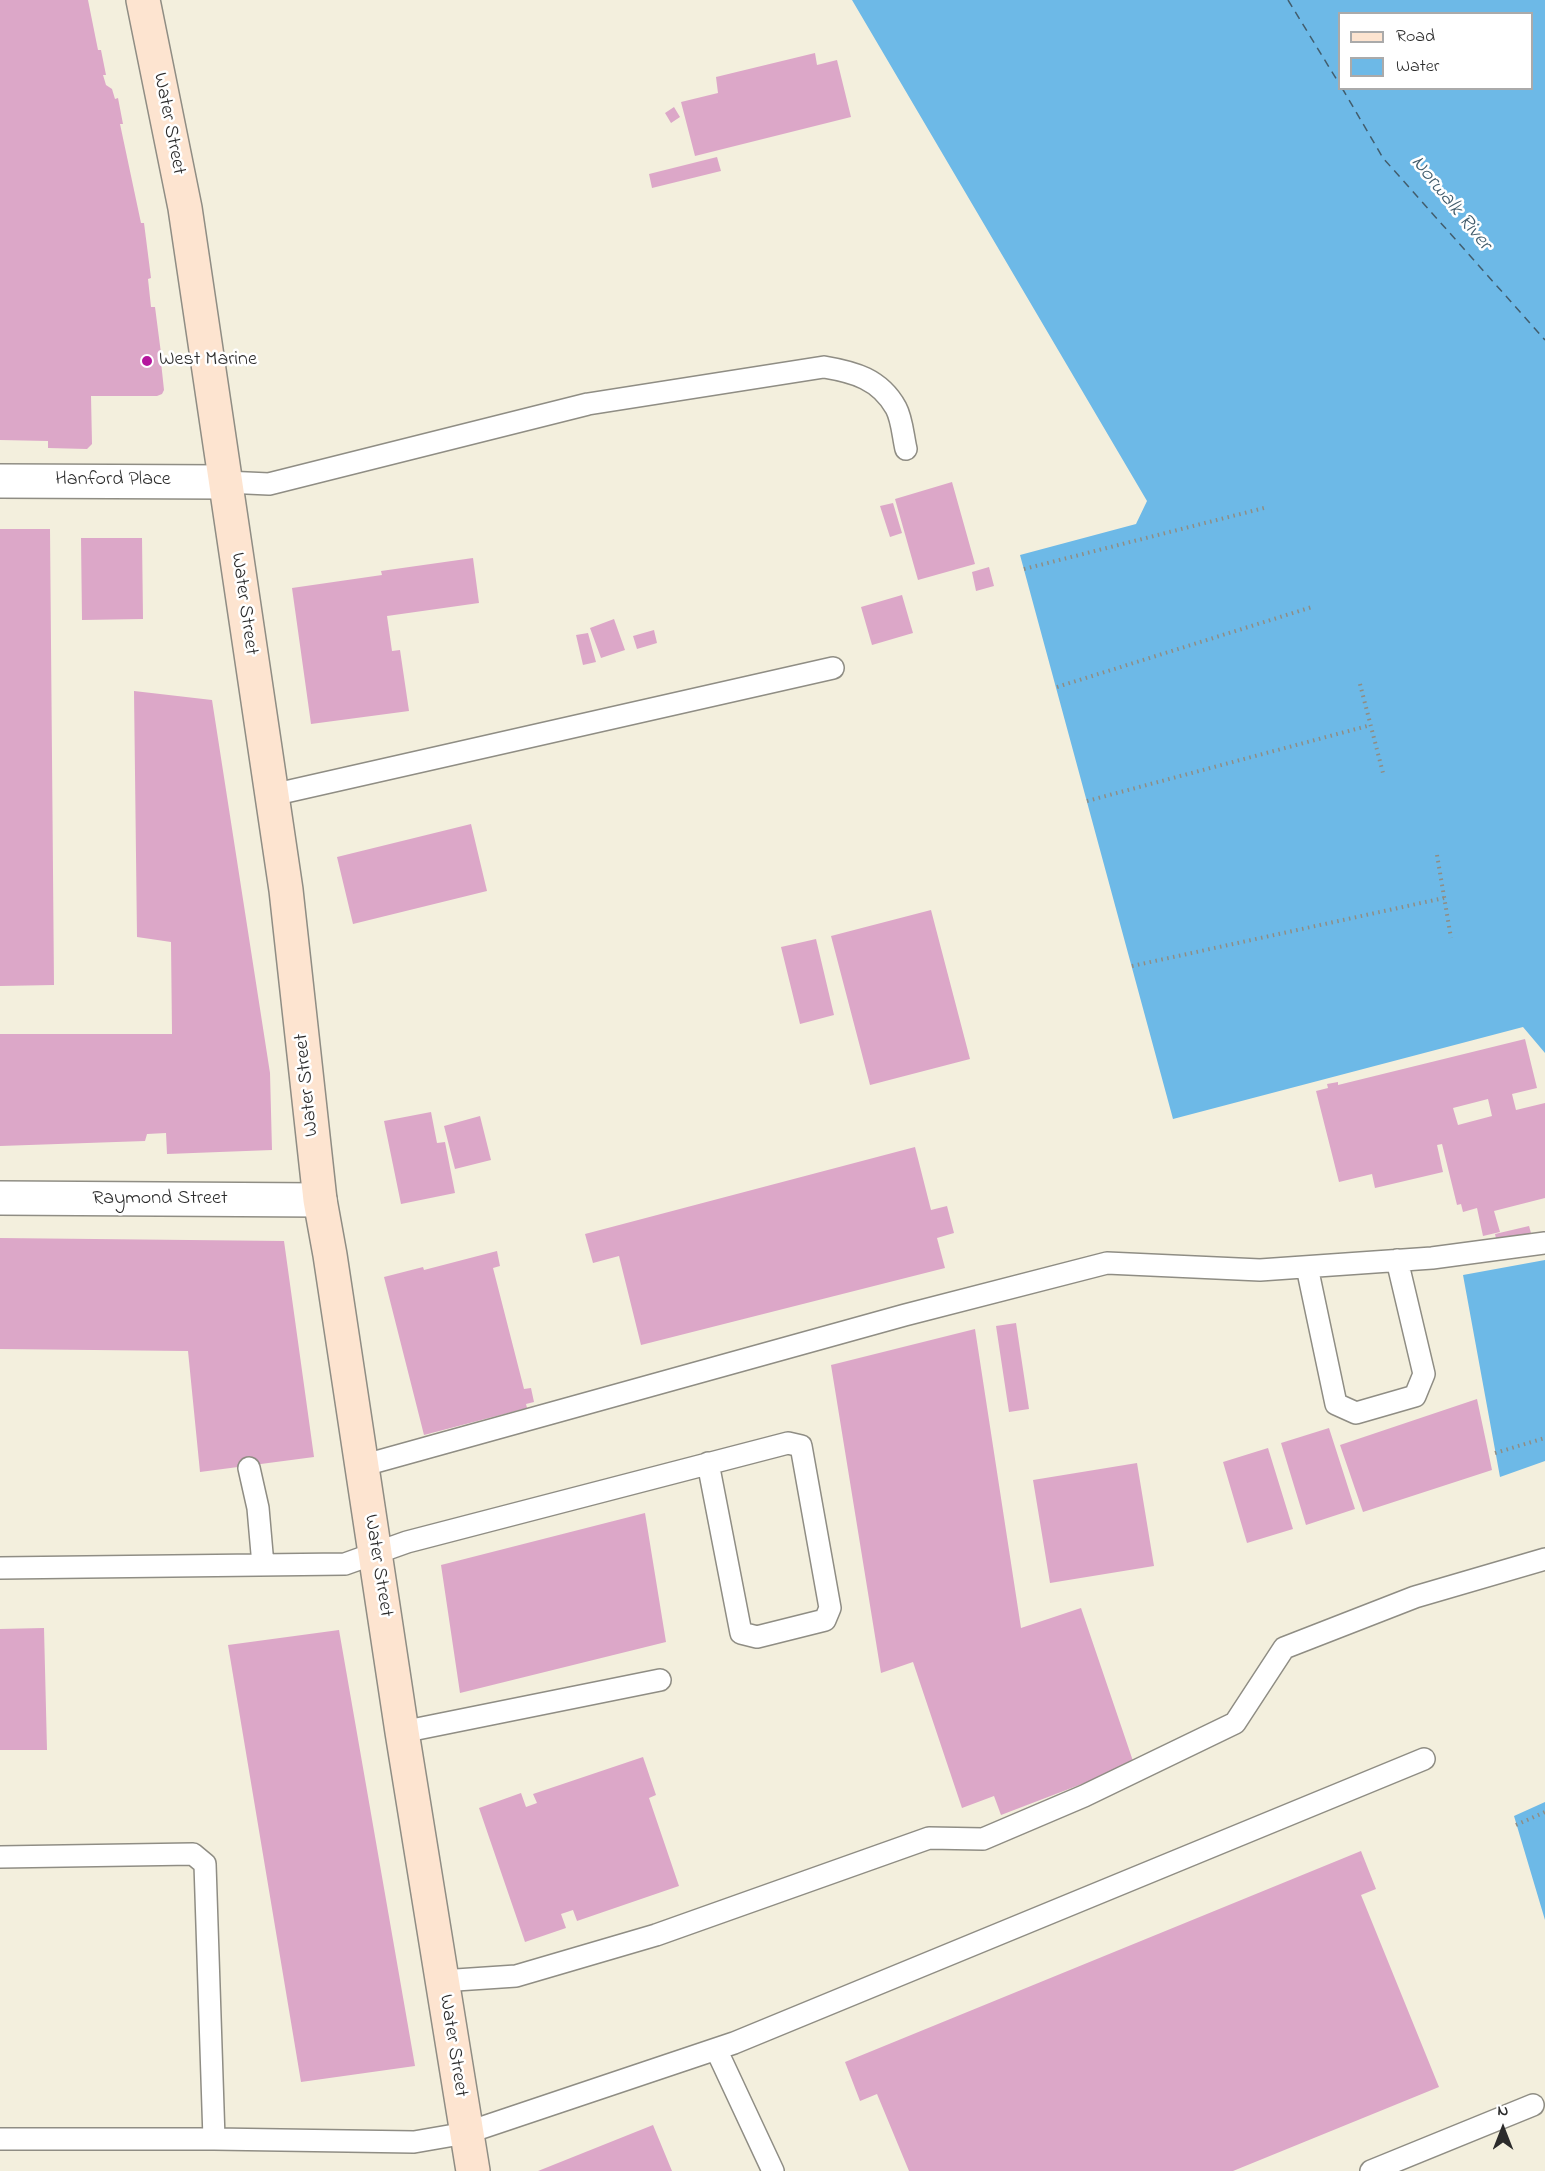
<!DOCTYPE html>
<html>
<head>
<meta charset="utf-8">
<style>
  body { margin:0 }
  #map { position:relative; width:1545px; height:2171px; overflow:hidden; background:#f3efdd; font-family:"Indie Flower",sans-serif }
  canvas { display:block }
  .legend { position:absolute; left:1338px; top:12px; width:195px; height:78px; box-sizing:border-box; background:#fff; border:2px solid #aaa; margin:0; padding:8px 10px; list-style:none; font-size:18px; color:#2b2b2b }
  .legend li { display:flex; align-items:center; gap:12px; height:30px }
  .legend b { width:30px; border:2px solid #aaa }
  .north { position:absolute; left:1473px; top:2099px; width:60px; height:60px; -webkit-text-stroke:4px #fff; paint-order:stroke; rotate:0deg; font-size:16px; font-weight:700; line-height:24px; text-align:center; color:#2b2b2b }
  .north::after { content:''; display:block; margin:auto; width:21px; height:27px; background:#2b2b2b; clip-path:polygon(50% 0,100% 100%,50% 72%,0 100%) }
</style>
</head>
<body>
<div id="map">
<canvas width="1545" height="2171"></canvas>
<ul class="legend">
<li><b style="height:8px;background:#fde4d0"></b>Road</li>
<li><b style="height:16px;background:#6db9e7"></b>Water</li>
</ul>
<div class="north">N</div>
</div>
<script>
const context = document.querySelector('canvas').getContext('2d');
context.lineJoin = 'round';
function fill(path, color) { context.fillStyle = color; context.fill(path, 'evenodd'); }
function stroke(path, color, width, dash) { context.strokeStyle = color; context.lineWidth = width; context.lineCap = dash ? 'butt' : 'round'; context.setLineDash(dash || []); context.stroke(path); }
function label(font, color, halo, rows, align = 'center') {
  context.font = font + ' "Indie Flower",sans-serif'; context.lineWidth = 5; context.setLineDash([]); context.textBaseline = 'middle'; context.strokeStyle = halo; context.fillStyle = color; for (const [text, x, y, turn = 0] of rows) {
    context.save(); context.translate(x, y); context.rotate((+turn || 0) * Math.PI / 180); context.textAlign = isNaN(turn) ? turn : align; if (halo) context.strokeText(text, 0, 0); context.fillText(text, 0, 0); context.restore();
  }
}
fill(new Path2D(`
  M852,0h693v1053l-22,-26 -350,92 -153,-564 116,-31 11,-23zM1340,14h192v74h-192z
  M1545,1260v201l-45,16 -37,-202z
  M1545,1802v118l-31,-104z`), '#6db9e7');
stroke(new Path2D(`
  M1288,0l52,85
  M1342,88l41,70 162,182`), '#425d6d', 1.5, [8, 6]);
fill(new Path2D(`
  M0,0h88l10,50h3l5,25h-3l3,10 6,4 3,10 3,-1 5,26h-3l21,99h3l7,55 -3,1 3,28h4l7,54 -1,1 3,28 -2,4 -5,2h-66l1,48 -5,5 -39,-1v-7l-48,-1z
  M815,53l2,12 20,-5 14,57 -156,39 -14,-54 37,-9 -2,-16z
  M674,107l6,10 -9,6 -6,-10z
  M717,157l4,14 -69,17 -3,-14z
  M952,482l23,82 -57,16 -23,-81z
  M893,503l9,30 -12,4 -10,-31z
  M0,529h50l4,456 -54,1z
  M81,538h61l1,81 -61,1z
  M473,558l6,45 -92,13 5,35 8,-1 9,61 -98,13 -19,-136 90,-13 -1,-4z
  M989,567l5,19 -18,5 -4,-19z
  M902,595l11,38 -41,12 -11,-38z
  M614,619l11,31 -24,8 -11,-30z
  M654,630l3,13 -20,6 -4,-13z
  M588,633l8,29 -13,3 -7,-30z
  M134,691l78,9 58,373 2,77 -105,4 -1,-21 -19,1 -2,7 -145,5v-112h172l-1,-92 -34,-5z
  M471,824l16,67 -134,33 -16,-67z
  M931,910l39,149 -100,26 -39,-149z
  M816,939l18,76 -34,9 -19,-77z
  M1525,1039l12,49 -25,6 4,16 29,-7v95l-51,13 6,21 -17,4 -6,-28 -14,4 -2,-8 -4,1 -15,-61 -5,1 6,27 -68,16 -3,-14 -33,8 -23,-91 12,-3 -1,-4 11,-2v3zM1488,1099l4,17 -34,9 -5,-17z
  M431,1112l6,31 8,-1 10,51 -54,11 -17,-83z
  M480,1116l11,44 -36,9 -11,-43z
  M915,1147l16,63 16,-4 7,27 -17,5 8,30 -304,77 -22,-89 -26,7 -8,-29z
  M1529,1226l2,7 -34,10 -2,-9z
  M0,1238l284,3 30,216 -114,15 -12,-121 -188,-2z
  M497,1251l3,15 -7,2 31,121 7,-1 3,14 -8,2 1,4 -103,27 -40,-158 39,-10 1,3z
  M1016,1323l13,86 -20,3 -13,-86z
  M975,1329l46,299 60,-20 53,156 -133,51 -7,-19 -32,12 -49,-146 -32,11 -50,-308z
  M1477,1399l15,71 -129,42 -23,-67z
  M1329,1428l26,81 -49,16 -25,-82z
  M1268,1448l25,81 -46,14 -24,-81z
  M1137,1463l17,103 -104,17 -17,-103z
  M645,1513l21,129 -206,51 -19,-128z
  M44,1628l3,122h-47v-121z
  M339,1630l76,436 -114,16 -73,-437z
  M643,1757l13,38 -7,3 30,88 -102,35 -4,-11 -12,4 5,14 -41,14 -46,-134 42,-15 5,14 11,-4 -4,-9z
  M1361,1851l15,38 -15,6 78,192 -206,84h-324l-32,-77 -17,7 -15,-39z
  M653,2125l19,46h-134z`), '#dca7c8');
const service = new Path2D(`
  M225,482l44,2 319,-80 236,-37c30,5 56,12 72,41 6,11 7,28 10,41
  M272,795l561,-127
  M1307,1267l29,137 20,9 59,-17 9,-22 -27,-114
  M361,1466l544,-151 202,-52 153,7 172,-12 113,-15
  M249,1468l9,40 5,57
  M0,1568l345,-4 62,-22 381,-99 13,3 29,162 -5,12 -68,17 -16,-4 -33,-170
  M402,1732l258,-52
  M0,1857l193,-3 12,10 9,275
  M441,1981l75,-5 140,-41 273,-97 54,1 101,-43 151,-73 49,-75 131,-51 130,-38
  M716,2049l57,122
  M0,2139h214l200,3 52,-9 268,-90 690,-284
  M1371,2171l162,-66`);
const minor = new Path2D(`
  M0,481l225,1
  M0,1198l320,2`);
const secondary = new Path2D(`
  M143,0l42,208 101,682 34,310 10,55 72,477 71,439`);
stroke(service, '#8f8d84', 24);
stroke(minor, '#8f8d84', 36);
stroke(secondary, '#8f8d84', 36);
stroke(new Path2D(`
  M1024,569l240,-61
  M1360,684l23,89
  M1057,687l255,-80
  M1087,801l284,-76
  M1437,855l14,83
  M1132,966l312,-68
  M1495,1453l50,-15
  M1516,1825l29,-13`), '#8f8d84', 4, [1.5, 4.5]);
stroke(service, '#fff', 21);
stroke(minor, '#fff', 33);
stroke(secondary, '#fde4d0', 33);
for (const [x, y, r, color] of [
  [147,361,6,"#b5179e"]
]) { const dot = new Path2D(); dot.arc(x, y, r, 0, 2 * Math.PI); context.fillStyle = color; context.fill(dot); stroke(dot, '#fff', 2); }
label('20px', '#2b2b2b', '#fff', [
  ["Water Street",168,124,79],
  ["Hanford Place",113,481],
  ["Water Street",243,604,82],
  ["Water Street",308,1085,-96],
  ["Raymond Street",160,1200],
  ["Water Street",377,1566,81],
  ["Water Street",452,2046,81]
]);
label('20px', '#2b2b2b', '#fff', [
  ["West Marine",159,361]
], 'left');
label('italic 21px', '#425d6d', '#fff', [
  ["Norwalk River",1450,204,51]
]);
</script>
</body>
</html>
